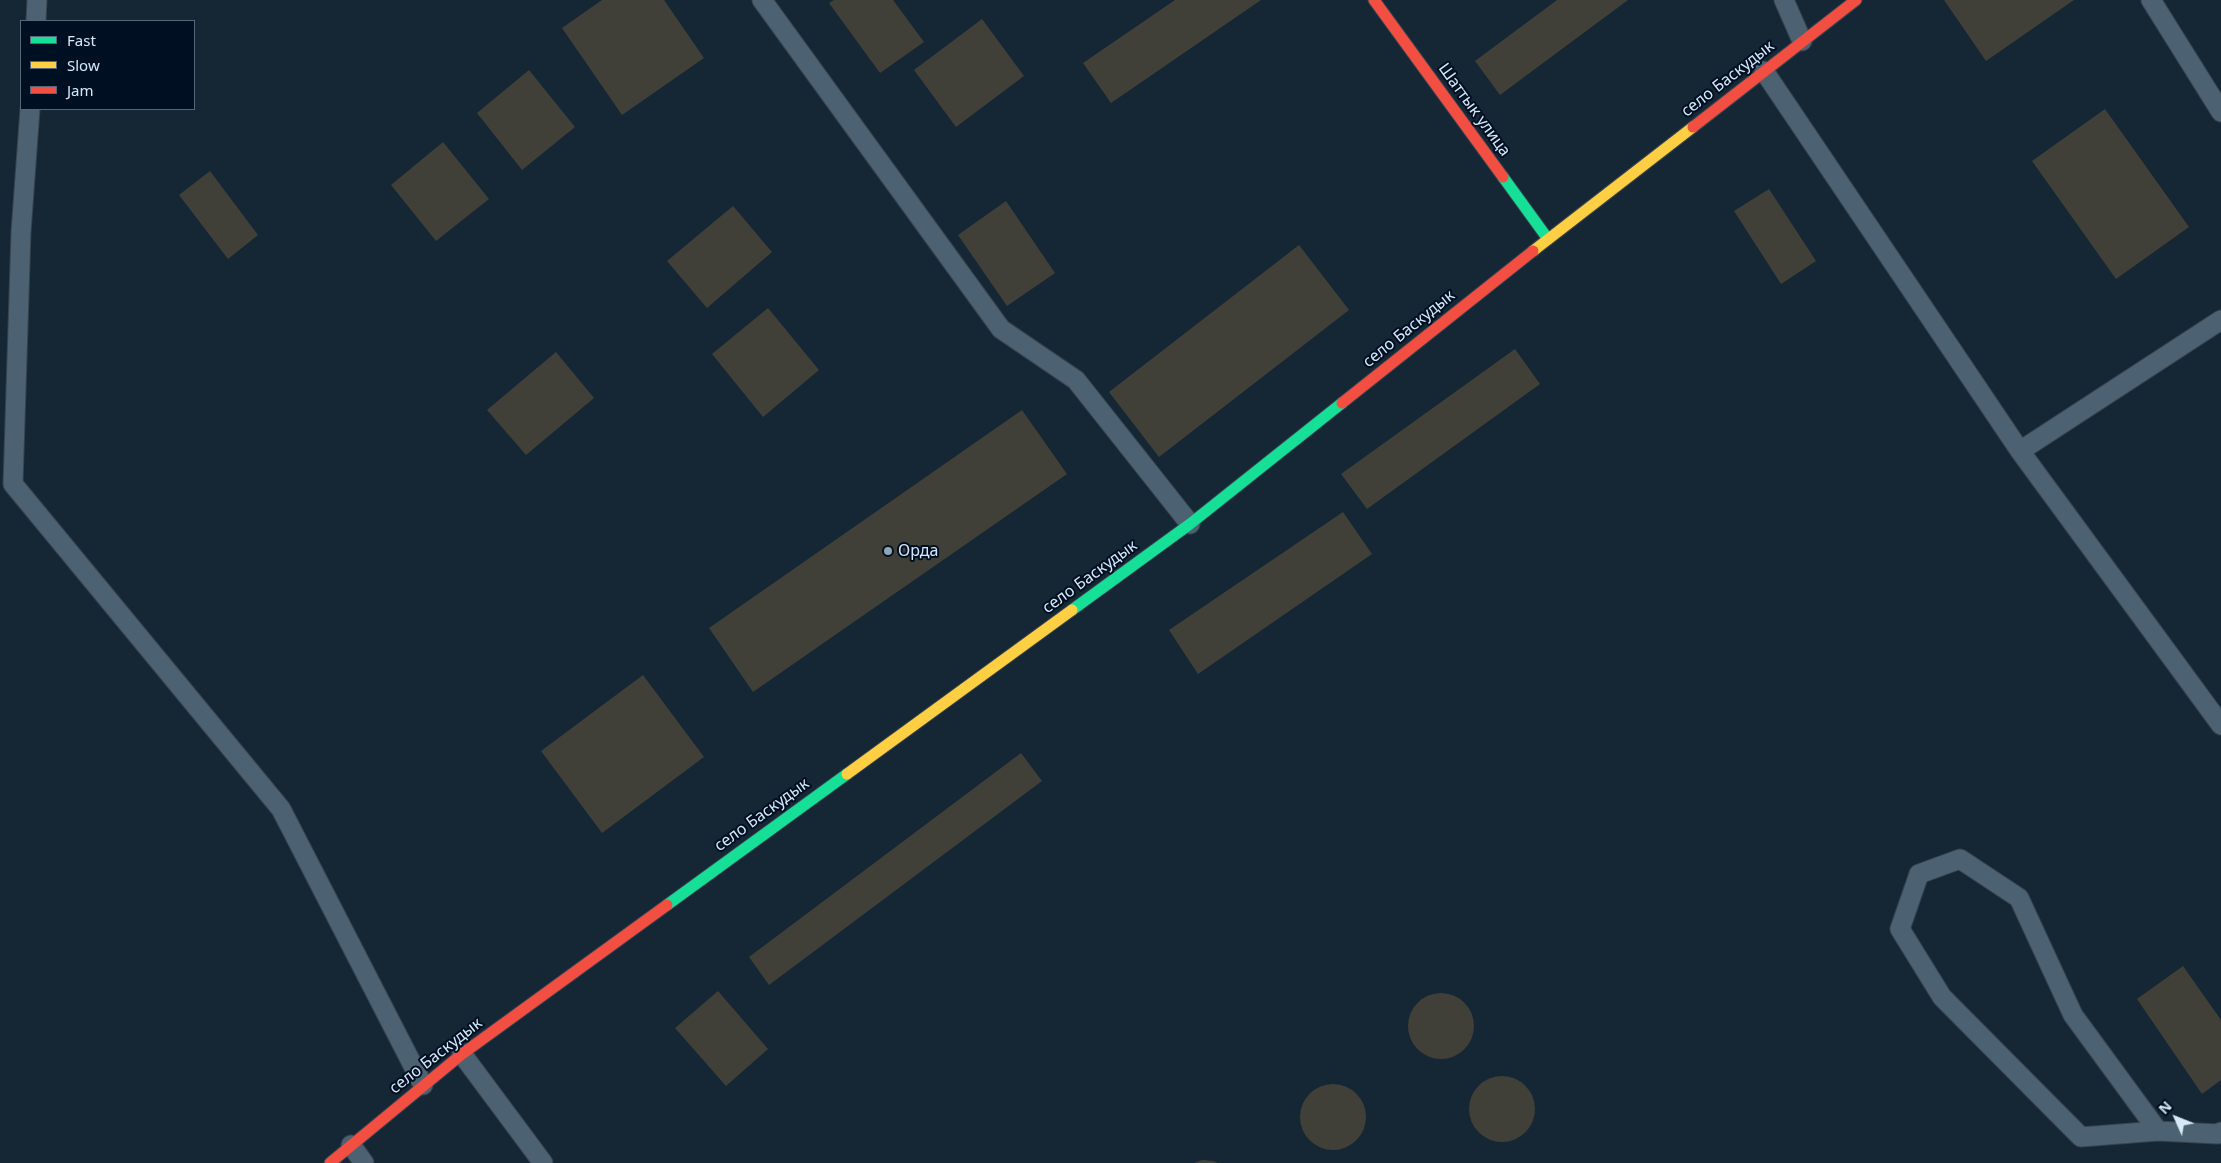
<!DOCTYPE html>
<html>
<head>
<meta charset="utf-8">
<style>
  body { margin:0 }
  #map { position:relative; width:2221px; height:1163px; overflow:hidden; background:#152734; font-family:"Noto Sans",sans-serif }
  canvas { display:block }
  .legend { position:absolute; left:20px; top:20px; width:175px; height:90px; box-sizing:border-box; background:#001023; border:1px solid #566779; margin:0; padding:6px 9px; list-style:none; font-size:15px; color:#d7e9f9 }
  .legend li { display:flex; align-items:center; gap:10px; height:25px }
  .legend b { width:25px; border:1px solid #566779 }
  .north { position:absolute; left:2151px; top:1093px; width:50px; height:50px; -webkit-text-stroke:4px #001023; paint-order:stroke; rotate:314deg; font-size:14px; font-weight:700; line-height:20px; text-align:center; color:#d7e9f9 }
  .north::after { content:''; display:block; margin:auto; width:18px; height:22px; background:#d7e9f9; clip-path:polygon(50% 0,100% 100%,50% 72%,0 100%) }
</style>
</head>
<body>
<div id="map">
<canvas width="2221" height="1163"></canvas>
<ul class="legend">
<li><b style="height:6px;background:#16e098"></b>Fast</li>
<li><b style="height:6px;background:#ffcf43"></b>Slow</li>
<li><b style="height:6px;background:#f24e42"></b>Jam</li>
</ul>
<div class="north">N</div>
</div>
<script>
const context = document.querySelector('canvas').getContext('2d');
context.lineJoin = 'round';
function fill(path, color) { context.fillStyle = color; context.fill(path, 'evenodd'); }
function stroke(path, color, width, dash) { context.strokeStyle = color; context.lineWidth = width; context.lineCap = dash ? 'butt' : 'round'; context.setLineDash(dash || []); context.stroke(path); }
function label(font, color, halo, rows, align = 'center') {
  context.font = font + ' "Noto Sans",sans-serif'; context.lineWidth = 4; context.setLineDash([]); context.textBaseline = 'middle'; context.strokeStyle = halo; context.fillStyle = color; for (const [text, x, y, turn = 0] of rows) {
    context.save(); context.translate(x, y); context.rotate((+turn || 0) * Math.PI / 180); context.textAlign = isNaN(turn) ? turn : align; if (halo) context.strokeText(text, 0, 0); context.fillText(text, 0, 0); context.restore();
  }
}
fill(new Path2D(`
  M602,0h62l40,58 -82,57 -60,-87z
  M834,0h59l31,42 -44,31 -51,-70z
  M1175,0h86l-150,103 -28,-40z
  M1557,0h71l-128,95 -25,-34z
  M1944,0h130l-88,61z
  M982,19l42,57 -68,51 -42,-57z
  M529,70l46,57 -53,43 -45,-57z
  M2105,109l84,118 -73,52 -84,-118z
  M443,142l46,57 -53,42 -45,-56z
  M210,171l48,64 -30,24 -49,-64z
  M1769,189l47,72 -35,23 -47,-73z
  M1006,201l49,72 -48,33 -49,-71z
  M733,206l39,46 -65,56 -40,-47z
  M1299,245l50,65 -190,147 -50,-65z
  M768,308l51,62 -56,47 -51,-63z
  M1515,349l25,35 -173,125 -26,-35z
  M556,352l38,46 -68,57 -39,-45z
  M1022,410l45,64 -314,218 -44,-64z
  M1343,512l29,42 -174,120 -29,-44z
  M643,675l61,82 -102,76 -61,-82z
  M1021,753l21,28 -273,204 -20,-28z
  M2183,966l38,54v60l-19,14 -65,-95z
  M718,991l50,58 -42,37 -51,-58z
  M1408 1026a33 33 0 1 1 66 0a33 33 0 1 1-66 0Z
  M1469 1109a33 33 0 1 1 66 0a33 33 0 1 1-66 0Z
  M1300 1117a33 33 0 1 1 66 0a33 33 0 1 1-66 0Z
  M1202,1160l11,1 5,2h-24z`), '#404039');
const lane = new Path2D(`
  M762,0l239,329 75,51 114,144
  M1784,0l18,41
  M2151,0l70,112
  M36,21l1,-21
  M1764,71l256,380 201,274
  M30,109l-9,123 -8,252 268,325 142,276
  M2020,451l201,-131
  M462,1054l81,109
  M2158,1131l-85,-116 -54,-117 -59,-39 -41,15 -19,55 42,68 139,140 77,-6 60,3 3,-2
  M351,1145l13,18`);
const fast = new Path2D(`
  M1503,177l45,62
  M1072,610l118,-86 152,-121
  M667,905l180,-131`);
const slow = new Path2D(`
  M1533,251l160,-124
  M847,774l225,-164`);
const jam = new Path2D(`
  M1374,0l129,177
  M1693,127l163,-127
  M1342,403l191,-152
  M330,1163l132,-109 205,-149`);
stroke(lane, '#38434e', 21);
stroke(fast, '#38434e', 13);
stroke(slow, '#38434e', 13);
stroke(jam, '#38434e', 13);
stroke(lane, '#4c6171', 19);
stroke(fast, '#16e098', 11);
stroke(slow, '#ffcf43', 11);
stroke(jam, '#f24e42', 11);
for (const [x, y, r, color] of [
  [888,551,5,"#93a5b4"]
]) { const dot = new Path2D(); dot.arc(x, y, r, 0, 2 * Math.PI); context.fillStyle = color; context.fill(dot); stroke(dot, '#001023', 2); }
label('16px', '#d7e9f9', '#001023', [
  ["село Баскудык",1728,79,-38],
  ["Шаттык улица",1474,110,54],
  ["село Баскудык",1409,329,-39],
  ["село Баскудык",1090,577,-36],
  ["село Баскудык",762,815,-36],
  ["село Баскудык",436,1056,-38]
]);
label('16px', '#d7e9f9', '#001023', [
  ["Орда",898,551]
], 'left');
</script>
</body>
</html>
